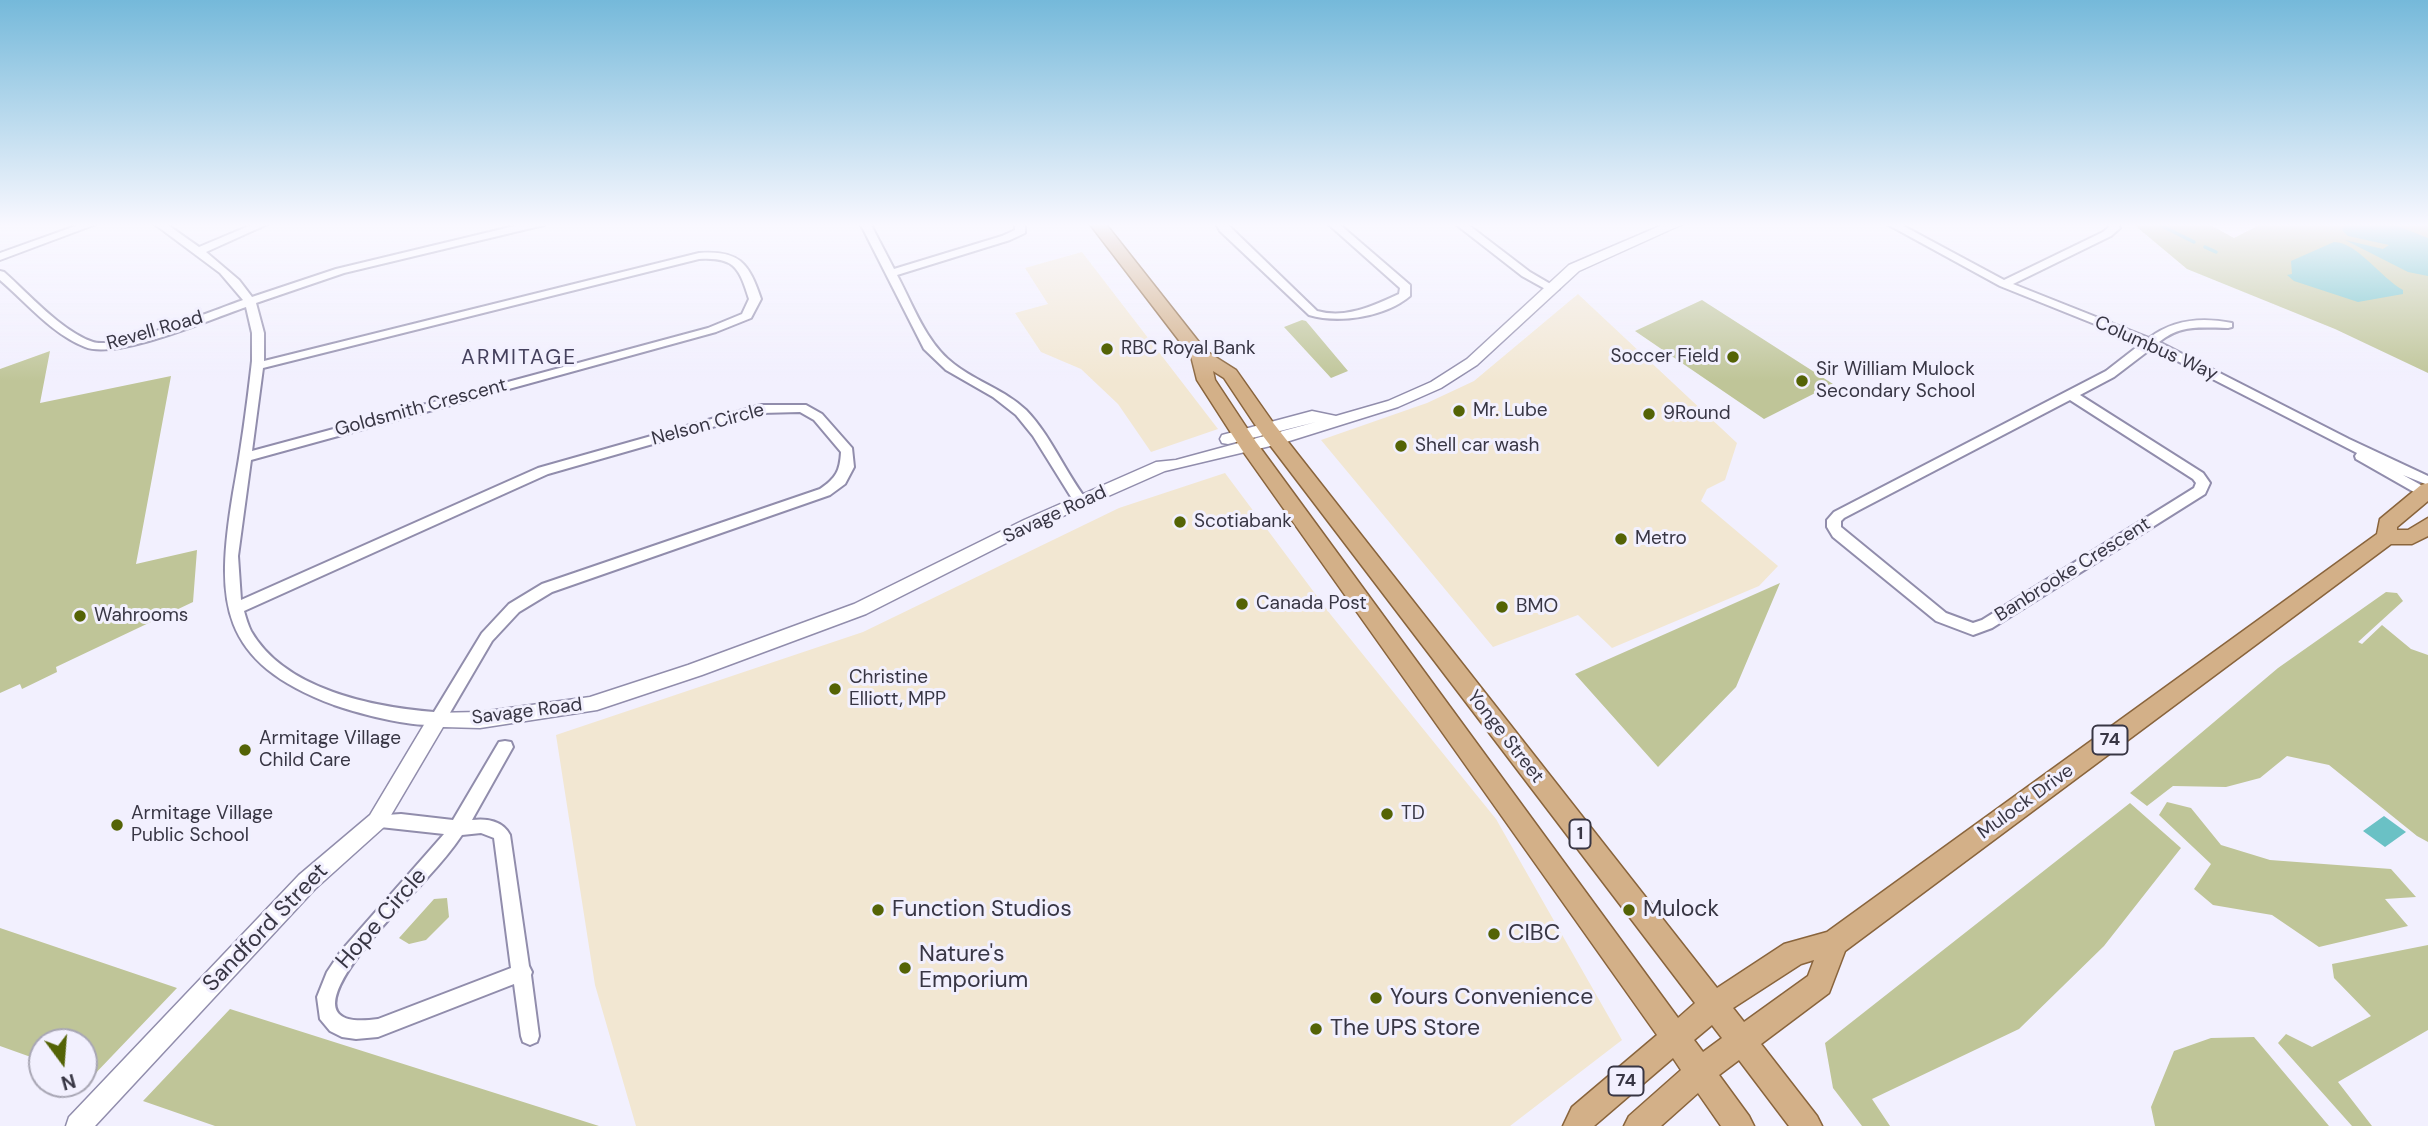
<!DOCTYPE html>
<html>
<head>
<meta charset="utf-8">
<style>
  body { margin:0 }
  #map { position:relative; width:2428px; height:1126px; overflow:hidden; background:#f2f0fe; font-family:"DM Sans",sans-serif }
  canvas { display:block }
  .north { position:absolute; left:28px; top:1028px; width:70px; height:70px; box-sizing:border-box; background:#f2f0fe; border:2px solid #a8a6b4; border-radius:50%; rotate:164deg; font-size:19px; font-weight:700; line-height:28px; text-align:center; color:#383644 }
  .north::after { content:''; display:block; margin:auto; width:24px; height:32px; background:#546306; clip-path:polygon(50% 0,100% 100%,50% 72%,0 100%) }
</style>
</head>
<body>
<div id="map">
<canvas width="2428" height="1126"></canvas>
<div class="north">N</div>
</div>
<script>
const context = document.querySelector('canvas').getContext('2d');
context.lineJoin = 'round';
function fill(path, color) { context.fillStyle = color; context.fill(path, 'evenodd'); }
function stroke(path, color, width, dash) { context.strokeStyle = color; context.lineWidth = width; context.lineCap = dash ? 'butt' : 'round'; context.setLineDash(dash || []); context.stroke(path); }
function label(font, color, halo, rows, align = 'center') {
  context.font = font + ' "DM Sans",sans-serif'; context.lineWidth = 6; context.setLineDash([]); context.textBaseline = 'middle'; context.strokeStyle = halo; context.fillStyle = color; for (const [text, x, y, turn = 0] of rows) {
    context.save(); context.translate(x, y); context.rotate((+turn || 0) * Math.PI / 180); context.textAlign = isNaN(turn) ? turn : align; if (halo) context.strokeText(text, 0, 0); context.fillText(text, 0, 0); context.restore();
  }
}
fill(new Path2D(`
  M1082,252l136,177 -67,23 -33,-48 -37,-35 -40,-17 -26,-39 33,-9 -23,-36z
  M1578,294l159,149 -12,37 -18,9 -6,12 77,65 -19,20 -147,62 -34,-33 -85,32 -172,-207 106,-37 47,-22z
  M1225,473l106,142 165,204 126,221 -112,86h-874l-41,-141 -39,-250 307,-103 256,-124z`), '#f2e7d2');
fill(new Path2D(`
  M2132,223h75l27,15 29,-15h165v150l-93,-44 -148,-60z
  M1702,300l131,84 -69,35 -129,-88z
  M1302,320l4,1 42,50 -17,7 -47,-51z
  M50,351l-10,52 131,-27 -35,188 61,-14 -4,52 -137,65 1,5 -35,17 -2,-5 -20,9v-324z
  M1780,583l-44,104 -78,80 -83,-93z
  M2386,592l11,1 6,8 -45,41 4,2 20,-19 29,24 17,6v187l-11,-6 -88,-71 -42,-9 -27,22 -34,9 -53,-1 -26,20 -17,-13 148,-125z
  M2167,802l24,6 30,37 49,15 121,9 25,28 -31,2 23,27 -89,21 -47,-32 -59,-10 -19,-16 17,-25 -52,-49z
  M2130,803l51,45 -77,98 -85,83 -147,70 18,27h-28l-29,-38 -8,-45z
  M447,898l2,19 -23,23 -17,4 -10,-6 35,-39z
  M0,928l177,60 -86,90 -7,-3v-33h-42v19l-42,-15z
  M2428,945v85l-90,52 34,44h-20l-74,-83 8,-9 26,13 59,-31 -37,-38 -2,-14z
  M230,1009l369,117h-384l-72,-25z
  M2254,1037l75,89h-174l-4,-19 23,-56 37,-13z`), '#bfc598');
fill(new Path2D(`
  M2346,223l49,2 33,13v38l-20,-4 -63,-32 38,9 6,-4 -41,-9 -6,-6z
  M2334,242c23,0 47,36 69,48v4l-45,8 -64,-21 -7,-6 5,-1 -1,-13z
  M2384,816l22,16 -21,15 -22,-16z`), '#6ac1c5');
stroke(new Path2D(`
  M2156,223l38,19
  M2205,247l11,5`), '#6ac1c5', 3.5);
const minor = new Path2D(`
  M84,223h15l-99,37v-7z
  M153,223h12l34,24 57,-24h14l-64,29 33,28 13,17 84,-28 191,-46h18l-1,2 -200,48 -88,30 8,30v28l435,-108c40,-3 50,10 62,46l-10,19 -35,14 -465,128 -13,96 3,44 297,-132 223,-63h45l16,9 30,34 2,19 -9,17 -15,11 -278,97 -33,20 -27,29 -48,82c-22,8 -87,-10 -110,-18 -115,-43 -119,-102 -101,-212 8,-43 14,-88 19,-132v-28l-6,-26c-35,12 -129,53 -161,40 -33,-13 -59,-45 -85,-67v-9l4,1c25,22 57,59 89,70 23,8 122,-32 150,-42l-23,-27zM699,259c35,-2 40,8 50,40l-7,15 -34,14 -456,123 11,-83zM800,412l14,8 27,32c-1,19 -5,26 -21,37l-278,95 -33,20 -27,29 -48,79c-61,-5 -149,-22 -183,-81 -3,-6 -5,-13 -7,-20l304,-137 213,-61z
  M860,223h10l24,46 108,-33 13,-6v-7h10v10l-15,7 -113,35c16,30 29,68 57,89 23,18 51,26 72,46 25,26 38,60 60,89l2,3 -2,3h-10l-43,-69 -17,-21 -23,-18 -47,-27 -22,-21z
  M1216,223h10l91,88c29,8 56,-5 82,-17l1,-6 -73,-65h11l72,62v11c-25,21 -71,28 -101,19l-89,-84z
  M1454,223h12l64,49 29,17 -6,3 -4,-1 -27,-15z
  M1885,223h13l106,57 99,-48 6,-5 -2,-4h10l3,5 -9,8 -98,48 136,54c25,-19 53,-21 83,-15v4l-4,1c-28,0 -46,-4 -69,14l190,97 79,37v9l-25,-10 25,14v11l-72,-41 -1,-3 2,-3 -205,-105 -38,29 -34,18 123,78 7,10 -5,11 -213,134 -19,7 -37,-14 -103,-84 -6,-10v-7l7,-8 272,-141 36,-28 -142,-57zM2070,400l123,79 3,4 -2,5 -212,132 -9,3 -27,-10 -105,-86v-6l3,-3z
  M505,741l6,1 2,5 -41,73c15,-2 31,1 38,15l19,131 3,6 -1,3 8,61 -2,6 -7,3 -7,-3 -2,-6 -7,-52 -136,53 -22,2 -14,-2 -12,-6 -10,-12 -3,-22 10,-25 14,-21 103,-117 -73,-8 -2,-5 2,-5 30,-2 52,6 46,-78zM481,833l13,5 17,130 -133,51c-112,16 30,-118 50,-142 12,-13 24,-27 34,-42z`);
const tertiary = new Path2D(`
  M1667,223h18l-106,48 -102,94 -36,23 -43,19 -115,36 -118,28 -129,57 -170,86 -164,61 -105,35 -117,18 -37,-1 -59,100 -69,62 -220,237h-29l3,-9 230,-242 71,-60 61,-102 49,-1 110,-15 98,-32 166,-61 170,-84 132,-58 20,-2 140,-38 -88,22 -6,-1 -2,-4 2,-4 90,-24 24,5 52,-15 43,-19 36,-23 102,-94z`);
const primary = new Path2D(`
  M1089,223h16l101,128 30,19 38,54 443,564 67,-44 43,-12 550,-398 3,-15 41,-34 7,-2v18l-31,26v3h11l20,-12v18l-16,8h-21l-546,407 -16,42 -68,51 56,72 5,10h-33l-50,-66 -20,15 30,41 5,10h-33l-23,-33 -37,33h-37l5,-10 52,-46 -8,-12 -79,68h-31l9,-19 85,-72 -415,-585 -45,-70 -6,-24zM1213,371l11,7 36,54 435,571 -17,15 -422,-576 -41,-62zM1814,960l-6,16 -64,46 -11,-14 68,-44zM1712,1025l10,13 -19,14 -9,-12z`);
stroke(minor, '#918dac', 4);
stroke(tertiary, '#918dac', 3);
stroke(primary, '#89643c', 3);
fill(minor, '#fff');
fill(tertiary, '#fff');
fill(primary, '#d3b088');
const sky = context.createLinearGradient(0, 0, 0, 381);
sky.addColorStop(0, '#75b9da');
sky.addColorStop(0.59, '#f9f8ff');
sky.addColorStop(1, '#f9f8ff00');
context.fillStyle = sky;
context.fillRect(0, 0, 2428, 381);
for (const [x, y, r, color] of [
  [1107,349,7,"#546306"],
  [1733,357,7,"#546306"],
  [1802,381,7,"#546306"],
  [1459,411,7,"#546306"],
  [1649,414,7,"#546306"],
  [1401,446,7,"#546306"],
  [1180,522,7,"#546306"],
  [1621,539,7,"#546306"],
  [1242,604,7,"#546306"],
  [1502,607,7,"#546306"],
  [80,616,7,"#546306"],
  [835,689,7,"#546306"],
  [245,750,7,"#546306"],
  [1387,814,7,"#546306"],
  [117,825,7,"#546306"],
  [878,910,7,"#546306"],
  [1629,910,7,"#546306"],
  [1494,934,7,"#546306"],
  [905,968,7,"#546306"],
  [1376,998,7,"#546306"],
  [1316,1029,7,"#546306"]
]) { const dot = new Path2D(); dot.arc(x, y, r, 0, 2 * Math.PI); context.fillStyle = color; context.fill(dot); stroke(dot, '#f2f0fe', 2.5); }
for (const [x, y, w] of [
  [2110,740,35],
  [1580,834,21],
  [1626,1081,35]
]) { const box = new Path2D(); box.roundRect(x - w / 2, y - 14.5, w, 29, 5); context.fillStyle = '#f2f0fe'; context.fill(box); stroke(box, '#383644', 2); }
label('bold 18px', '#383644', null, [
  ["74",2110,740],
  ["1",1580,834],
  ["74",1626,1081]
]);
label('19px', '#383644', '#f2f0fe', [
  ["Revell Road",155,331,-16],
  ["Columbus Way",2156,349,24],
  ["Goldsmith Crescent",421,408,-15],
  ["Nelson Circle",708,425,-15],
  ["Savage Road",1055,515,-25],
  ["Banbrooke Crescent",2073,570,-32],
  ["Savage Road",527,712,-7],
  ["Yonge Street",1505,737,52],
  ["Mulock Drive",2026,802,-36]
]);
label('19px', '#383644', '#f2f0fe', [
  ["RBC Royal Bank",1121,349],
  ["Soccer Field",1719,357,"right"],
  ["Sir William Mulock",1816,370],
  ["Secondary School",1816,392],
  ["Mr. Lube",1473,411],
  ["9Round",1663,414],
  ["Shell car wash",1415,446],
  ["Scotiabank",1194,522],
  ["Metro",1635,539],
  ["Canada Post",1256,604],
  ["BMO",1516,607],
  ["Wahrooms",94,616],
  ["Christine",849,678],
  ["Elliott, MPP",849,700],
  ["Armitage Village",259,739],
  ["Child Care",259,761],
  ["Armitage Village",131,814],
  ["Public School",131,836],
  ["TD",1401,814]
], 'left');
context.letterSpacing = '2px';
label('21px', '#45415d', '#f2f0fe', [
  ["ARMITAGE",519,358]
]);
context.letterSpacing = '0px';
label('23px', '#383644', '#f2f0fe', [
  ["Function Studios",892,910],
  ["Mulock",1643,910],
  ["CIBC",1508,934],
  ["Nature's",919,955],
  ["Emporium",919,981],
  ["Yours Convenience",1390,998],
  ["The UPS Store",1330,1029]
], 'left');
label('23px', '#383644', '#f2f0fe', [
  ["Hope Circle",382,919,-49],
  ["Sandford Street",266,928,-46]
]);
</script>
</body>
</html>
